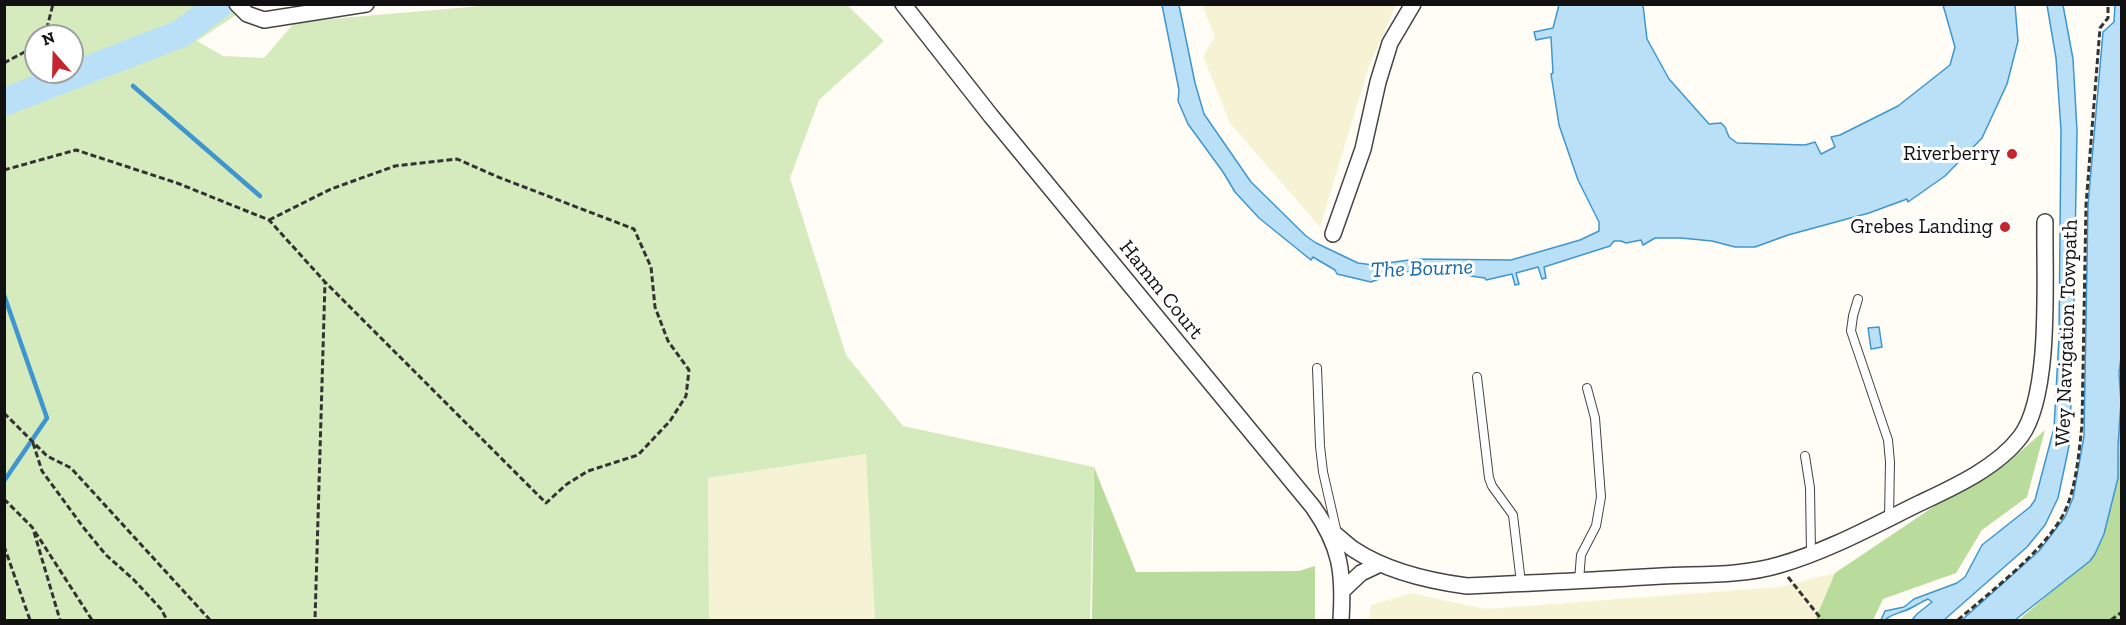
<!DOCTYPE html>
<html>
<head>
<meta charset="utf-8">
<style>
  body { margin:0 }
  #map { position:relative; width:2126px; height:625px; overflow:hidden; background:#fffdf5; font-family:"Zilla Slab",serif }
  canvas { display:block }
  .frame { position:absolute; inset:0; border:6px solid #111; pointer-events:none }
  .north { position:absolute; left:24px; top:24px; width:60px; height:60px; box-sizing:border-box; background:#fff; border:2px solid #a0a0a0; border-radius:50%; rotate:340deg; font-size:16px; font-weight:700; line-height:24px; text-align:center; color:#111 }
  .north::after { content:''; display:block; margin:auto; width:21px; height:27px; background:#c4262e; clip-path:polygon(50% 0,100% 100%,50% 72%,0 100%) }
</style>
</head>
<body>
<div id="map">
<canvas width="2126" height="625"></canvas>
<div class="frame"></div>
<div class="north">N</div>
</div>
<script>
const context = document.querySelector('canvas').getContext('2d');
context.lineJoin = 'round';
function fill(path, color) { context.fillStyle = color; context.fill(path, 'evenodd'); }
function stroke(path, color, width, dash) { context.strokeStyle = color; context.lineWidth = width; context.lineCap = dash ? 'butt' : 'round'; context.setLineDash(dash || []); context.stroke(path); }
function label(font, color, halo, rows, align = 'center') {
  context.font = font + ' "Zilla Slab",serif'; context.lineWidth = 6; context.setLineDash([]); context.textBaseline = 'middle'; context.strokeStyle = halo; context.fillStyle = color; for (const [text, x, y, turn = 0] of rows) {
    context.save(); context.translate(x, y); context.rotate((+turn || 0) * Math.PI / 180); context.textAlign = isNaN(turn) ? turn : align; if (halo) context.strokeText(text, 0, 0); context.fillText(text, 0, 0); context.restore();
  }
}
fill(new Path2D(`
  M1202,5h194l-27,61 -49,161 -90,-104 -27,-67 12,-19z
  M867,454l8,166h-166l-1,-142z
  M1835,573l-20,47h-446l2,-15 40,-12 75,16 293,-22z`), '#f6f3d4');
fill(new Path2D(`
  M504,4l343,1 37,36 -65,59 -29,78 56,177 57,71 191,41 -4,153h-215l-9,-166 -158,24 1,142h-704l-1,-615h247l-54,36 26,15 41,2 31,-36zM36,36h36v36h-36z`), '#d5ebbd');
fill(new Path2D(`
  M2121,350v270h-102l76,-66 17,-50 6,-26z
  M2045,430l-18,67 -45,33 -26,43 -73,26 -10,21h-58l20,-47 113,-76 56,-31z
  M1094,467l42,105 163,-1 16,-5v54h-223z`), '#b9dc9c');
const water = new Path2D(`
  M1162,5h17l16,78 9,31 47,68 55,54 10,7 42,20 15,2 43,-6 95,1 69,-20 19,-9v-9l-21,-42 -19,-55 -8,-51 2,-1 -2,-36 -15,3 -2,-8 19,-4 6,-23h84l4,34 22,40 40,45 12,-1 4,4 4,10 8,6 68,2 10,-3 6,12 14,-7 -4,-10 9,-2 58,-29 52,-41 5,-18 -12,-42h72l3,36 -11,43 -25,54 -37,38 -37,26 -1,-3 -38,14 -81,22 -33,12h-20l-23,-6 -31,-3h-26l-12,7 -2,-5 -15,3 -5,-2h-7l-4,5 -66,21 2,11 -4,1 -4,-12 -22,6 3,11 -4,1 -3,-11 -26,6 -1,-2 -43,-6h-39l-7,4h-9l-16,6 -34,-8 -2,-4 -22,-13 -2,3 -52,-42 -24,-26 -12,-20 -35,-48 -10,-23 1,-11z
  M2047,5h16l10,54 4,72 -4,228 -4,87 -11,52 -13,27 -18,22 -83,73h-32l5,-6 15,-12 -4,-3c-9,4 -17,10 -24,12 -8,3 -12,3 -19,9h-4l4,-9 19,-4 10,-8 43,-16 8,-6 17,-32 48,-38 5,-7 19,-72 5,-91 2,-207 -5,-72z
  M2115,5h7v345l-3,23 2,29 -3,44v32l-14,56 -9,20 -5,7 -75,59h-53l77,-69 26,-34 8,-19 11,-62 4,-231 15,-173 11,-10z
  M1879,327l3,20 -11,2 -3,-21z`);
fill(water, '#b9e0f7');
stroke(water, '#3f96cf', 1.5);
stroke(new Path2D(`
  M133,86l127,110
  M4,295l43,123 -43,63`), '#3f96cf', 4.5);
stroke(new Path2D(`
  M4,102l176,-68 40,-30`), '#b9e0f7', 28);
const service = new Path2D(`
  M1858,299l-5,17 -2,15 37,109 2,22 -1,56
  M1317,368l3,78 3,26 14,61
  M1477,377l12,101 3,8 21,29 8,68
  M1805,456l5,32 1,65
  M1579,581l2,-26 15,-29 5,-29 -6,-79 -8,-30`);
const minor = new Path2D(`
  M237,4l10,10 17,6 102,-16
  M903,4l88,112 322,391c28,40 31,66 28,113
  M1333,234l30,-85 15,-67 12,-39 23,-39
  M1328,529c9,6 17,14 25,20 33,22 76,32 114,37 65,-3 130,-6 195,-10 39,-2 80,0 117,-11 49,-14 96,-40 141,-62 34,-16 78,-36 101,-67 31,-43 23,-160 24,-214
  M1343,590l18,-17 19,-9`);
stroke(service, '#444', 10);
stroke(minor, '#444', 18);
stroke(new Path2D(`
  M41,36l6,-8 6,-24
  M4,63l30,-16 2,-3
  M4,170l72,-20 101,33 92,37 56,62 -10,338
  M269,220l62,-31 64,-23 62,-7 41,18 136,52 17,38 4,40 13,34 21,29 -3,26 -16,25 -32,34 -50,16 -21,13 -21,19 -221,-221
  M4,413l43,43 24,12 139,152
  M33,443l9,28 41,56 23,28 28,25 27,29 6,11
  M4,499l28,28 60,93
  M34,532l26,88
  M4,546l26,74
  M1788,577l34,43
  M1958,620c33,-29 84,-67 105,-105 13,-24 16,-63 19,-90l4,-220 14,-177 8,-10v-14
  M2111,620l11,-8`), '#333', 3, [6, 3]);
stroke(service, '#fff', 8);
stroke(minor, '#fff', 15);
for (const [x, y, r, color] of [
  [2012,154,6,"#c4262e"],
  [2005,227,6,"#c4262e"]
]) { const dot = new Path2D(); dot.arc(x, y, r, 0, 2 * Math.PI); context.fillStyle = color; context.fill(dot); stroke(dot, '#fff', 2); }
label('21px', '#111', '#fff', [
  ["Riverberry",2000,154],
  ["Grebes Landing",1993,227]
], 'right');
label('21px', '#111', '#fff', [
  ["Hamm Court",1161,290,51],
  ["Wey Navigation Towpath",2067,333,-88]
]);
label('italic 22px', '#1768a6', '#fff', [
  ["The Bourne",1422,269,-2]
]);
</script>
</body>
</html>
